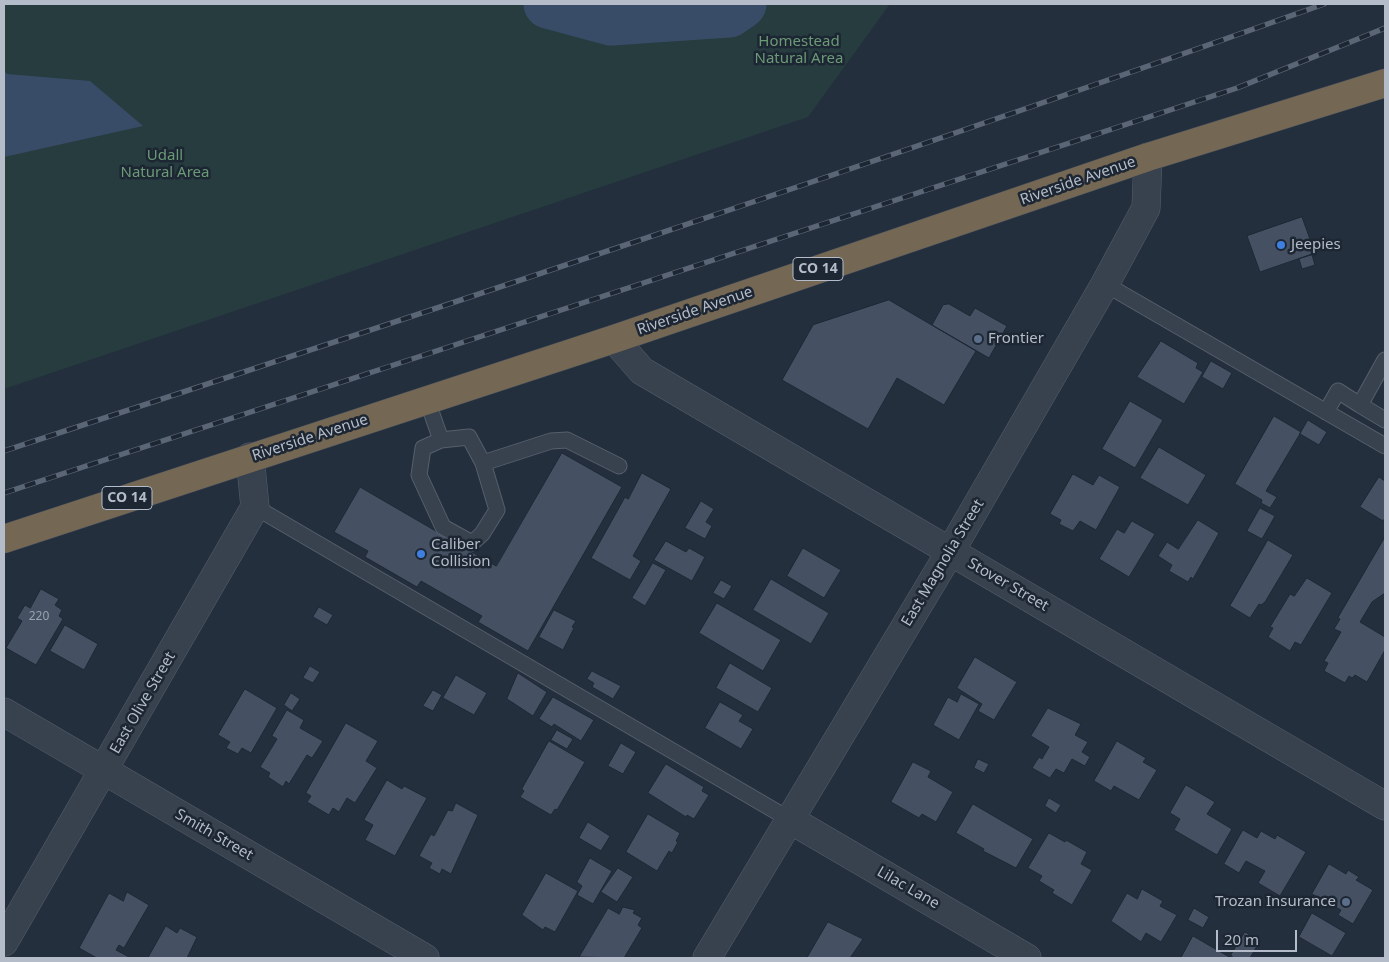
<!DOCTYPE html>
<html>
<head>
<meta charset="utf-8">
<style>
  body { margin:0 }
  #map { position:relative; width:1389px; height:962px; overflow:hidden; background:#242f3e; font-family:"Noto Sans",sans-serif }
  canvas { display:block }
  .frame { position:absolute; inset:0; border:5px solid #b4bcc9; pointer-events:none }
  .scale { position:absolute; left:1216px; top:930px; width:81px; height:22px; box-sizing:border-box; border:2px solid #b4bcc9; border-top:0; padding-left:6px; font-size:15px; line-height:18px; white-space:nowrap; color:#b4bcc9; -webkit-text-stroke:4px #1d2633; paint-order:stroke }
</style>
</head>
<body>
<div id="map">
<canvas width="1389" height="962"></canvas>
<div class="frame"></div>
<div class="scale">20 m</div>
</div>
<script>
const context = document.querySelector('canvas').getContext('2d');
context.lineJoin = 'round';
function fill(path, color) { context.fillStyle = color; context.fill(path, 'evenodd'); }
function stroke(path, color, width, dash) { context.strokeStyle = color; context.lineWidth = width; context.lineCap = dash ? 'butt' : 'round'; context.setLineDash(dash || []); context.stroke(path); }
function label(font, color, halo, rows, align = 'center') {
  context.font = font + ' "Noto Sans",sans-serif'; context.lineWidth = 5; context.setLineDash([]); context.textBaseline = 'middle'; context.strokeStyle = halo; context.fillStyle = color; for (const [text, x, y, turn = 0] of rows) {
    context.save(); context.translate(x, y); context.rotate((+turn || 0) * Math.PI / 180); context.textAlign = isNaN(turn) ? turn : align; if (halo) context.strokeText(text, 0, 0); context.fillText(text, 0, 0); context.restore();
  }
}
fill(new Path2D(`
  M4,4h886l-82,113 -804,272z`), '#263c3f');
fill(new Path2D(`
  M4,71l3,3 83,7 53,45 -139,31z`), '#394c67');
stroke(new Path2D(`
  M548,4l63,17 118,-8 13,-9`), '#394c67', 49);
const building = new Path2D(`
  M1302,217l13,36 -55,19 -13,-36z
  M1312,255l3,10 -13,4 -3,-10z
  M889,300l87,51 -32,54 -47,-27 -29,51 -86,-49 31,-55z
  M949,304l21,12 5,-8 32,18 -18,32 -57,-33 11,-20z
  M1161,341l37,22 -2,5 7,4 -19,32 -47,-27z
  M1211,361l21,12 -9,16 -21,-12z
  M1130,401l33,19 -28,48 -33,-19z
  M1274,416l27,16 -35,59 11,6 -7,11 -9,-5 1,-3 -27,-16z
  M1308,420l19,12 -8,13 -19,-11z
  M1159,447l47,28 -18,30 -48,-27z
  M562,453l60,34 -94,164 -50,-29 4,-6 -61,-35 -4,6 -52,-30 3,-6 -34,-19 26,-45 136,79z
  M642,473l29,16 -38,67 8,5 -11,19 -39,-22 34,-61 3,2z
  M1073,474l20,11 6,-10 21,12 -24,43 -16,-9 -7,10 -14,-7 2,-4 -11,-6z
  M1379,477l6,4v37l-2,3 -23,-14z
  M701,501l13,8 -8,13 6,4 -7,13 -20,-11z
  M1260,508l15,8 -13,23 -15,-8z
  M1198,520l21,13 -26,46 -2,-2 -3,5 -19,-11 3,-6 -14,-9 9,-14 11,7z
  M1132,521l23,13 -26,43 -30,-18 18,-30 7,4z
  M1385,537v56l-13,9 -12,20 25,15v13l-18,32 -12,-7 -3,3 -3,-2 -4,7 -21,-12 4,-8 -4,-2 17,-29 -7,-3 6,-10 -2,-1z
  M1268,540l25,15 -28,47 -4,3 -2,-1 -9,14 -20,-12z
  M666,541l20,11 3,-4 16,9 -13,24 -38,-21z
  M803,548l38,22 -17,28 -37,-22z
  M653,563l13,7 -21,36 -13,-8z
  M1307,578l25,15 -31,52 -6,-3 -5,9 -22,-14 5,-9 -3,-1 20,-33 4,2z
  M771,579l58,34 -18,31 -58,-34z
  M721,580l11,6 -8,13 -11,-6z
  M41,589l18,10 -4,6 7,5 -3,6 4,3 -27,46 -30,-17 16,-27 -5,-3 8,-13 5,3z
  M717,603l64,37 -18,31 -64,-38z
  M319,607l14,8 -6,10 -14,-8z
  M554,610l22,11 -4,6 2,1 -11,22 -24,-13z
  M65,625l33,19 -14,26 -34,-19z
  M975,657l42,25 -23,38 -16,-9 4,-7 -25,-16z
  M730,663l42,25 -14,24 -42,-24z
  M310,666l10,6 -7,11 -10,-5z
  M592,671l29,15 -8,13 -21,-12 2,-4 -7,-4z
  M518,673l29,19 -14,24 -26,-17z
  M456,675l31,18 -13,22 -31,-17z
  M245,689l32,19 -26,45 -9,-5 -4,6 -12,-6 4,-6 -12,-7z
  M433,690l9,5 -9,16 -10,-5z
  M291,693l9,6 -8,12 -8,-6z
  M961,694l18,10 -20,36 -26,-15 15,-28 9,5z
  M553,697l41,23 -13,21 -27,-17 -2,3 -13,-8z
  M720,702l23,13 -4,6 14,8 -12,20 -36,-21z
  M1048,708l33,16 -6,11 13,7 -6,10 8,5 -5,9 -13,-7 -8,14 -8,-4 -6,9 -18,-10 7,-11 3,2 7,-12 -18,-11z
  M287,710l17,10 -4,8 23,13 -11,17 -5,-3 -18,29 -3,-3 -3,6 -15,-10 2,-4 -10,-6 17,-28 -5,-3z
  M346,723l32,18 -12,20 11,7 -22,35 -8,-5 -8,14 -6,-4 -4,7 -22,-13 4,-6 -5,-3z
  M557,730l16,9 -6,10 -16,-9z
  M549,741l36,21 -28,48 -2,-1 -4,6 -31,-18 4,-6 -2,-2z
  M1117,741l29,17 -3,4 14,8 -18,30 -25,-14 -3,5 -17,-10z
  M621,743l15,9 -13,22 -15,-8z
  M978,759l11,5 -5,9 -10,-5z
  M913,762l18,9 -3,6 25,15 -17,30 -14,-8 -3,4 -28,-16z
  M666,764l38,23 -2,4 7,4 -15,24 -7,-4 -1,2 -38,-24z
  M387,780l15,9 2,-3 23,12 -32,58 -30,-16 8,-15 -9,-5z
  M1186,785l29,17 -8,12 25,15 -15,26 -43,-25 6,-11 -10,-6z
  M1049,798l12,7 -5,8 -11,-7z
  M456,803l22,12 -27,59 -9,-5 -2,5 -11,-6 3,-5 -13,-7 12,-22 3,2 14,-26 4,1z
  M973,804l60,35 -17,29 -33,-17 1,-2 -28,-16z
  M648,814l32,19 -4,8 2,1 -6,11 -3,-2 -12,20 -31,-19z
  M588,822l22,14 -9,15 -22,-13z
  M1243,830l14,8 4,-7 14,8 2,-4 29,17 -26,44 -22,-13 7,-12 -19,-10 -7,12 -15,-9z
  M1049,833l16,9 1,-2 21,12 -6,12 11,6 -20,35 -20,-12 2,-3 -15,-9 3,-5 -14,-8z
  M590,858l22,13 -19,33 -16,-9 5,-9 -5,-4z
  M1329,864l17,10 2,-4 11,7 -3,3 17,10 -20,34 -15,-9 3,-5 -29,-16z
  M618,868l15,9 -16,25 -16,-10z
  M546,873l32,18 -23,41 -10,-5 -2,3 -21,-15z
  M1142,889l21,12 -3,5 17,9 -16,27 -15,-9 -5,9 -30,-21 16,-28 10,6z
  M127,892l22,13 -25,43 -5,-3 -3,5 15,8h-34l-18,-10 30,-55 14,8z
  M623,907l12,3 -2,3 9,5 -4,7 4,3 -18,30 -45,-1 29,-49 11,6z
  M1194,908l15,9 -6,11 -15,-8z
  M1312,913l34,20 -14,23 -33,-19z
  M828,922l35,17 -13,19h-43z
  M166,926l11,7 3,-5 17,9 -10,21h-39z
  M1245,932l15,9 -10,17h-17l-2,-3z
  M1193,936l38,22h-50z`);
fill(building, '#455162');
stroke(building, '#1f2835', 1);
const lane = new Path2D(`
  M1105,284l280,162
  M1385,360l-25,45 25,15
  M427,400l14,40 -18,8 -4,27 24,52 29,16 10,-9 15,-24 -14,-47 -14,-26 -28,3
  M1326,412l12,-21 22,14
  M483,463l68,-22 16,-1 52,26
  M255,507l534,312`);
const street = new Path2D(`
  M614,339l28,32 743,435
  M4,712l421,246
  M789,819l238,139
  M4,942l251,-435 -5,-50
  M707,958l243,-406 155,-268 41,-76 2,-51`);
const highway = new Path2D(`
  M4,539l610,-200 534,-182 237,-74`);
stroke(lane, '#565f6c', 17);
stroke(street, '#565f6c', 29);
stroke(highway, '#434c59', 29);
stroke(lane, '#38414e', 15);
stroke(street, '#38414e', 28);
stroke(highway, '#746855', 28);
const rail = new Path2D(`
  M4,451c441,-145 882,-291 1320,-447
  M4,493l1233,-405 148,-60`);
stroke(rail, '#5a6575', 5.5);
stroke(rail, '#1d2633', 4, [11]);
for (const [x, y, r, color] of [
  [1281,245,5,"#3f7fe0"],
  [978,339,5,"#5c6f8a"],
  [421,554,5,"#3f7fe0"],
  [1346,902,5,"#5c6f8a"]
]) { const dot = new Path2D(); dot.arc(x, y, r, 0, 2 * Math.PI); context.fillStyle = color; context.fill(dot); stroke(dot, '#1d2633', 2); }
label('12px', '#98a1af', null, [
  ["220",39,617]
]);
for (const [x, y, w] of [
  [818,269,50],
  [127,498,50]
]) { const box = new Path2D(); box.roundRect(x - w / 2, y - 11.5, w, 23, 4); context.fillStyle = '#1d2633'; context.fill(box); stroke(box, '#b4bcc9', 1); }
label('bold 14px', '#b4bcc9', null, [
  ["CO 14",818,269],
  ["CO 14",127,498]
]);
label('15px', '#6b9a76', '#1d2633', [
  ["Homestead",799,42],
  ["Natural Area",799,59],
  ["Udall",165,156],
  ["Natural Area",165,173]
]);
label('15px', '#b4bcc9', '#1d2633', [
  ["Riverside Avenue",1078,181,-19],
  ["Riverside Avenue",695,311,-19],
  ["Riverside Avenue",310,438,-18],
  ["East Magnolia Street",943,563,-59],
  ["Stover Street",1008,585,30],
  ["East Olive Street",143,703,-60],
  ["Smith Street",214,835,30],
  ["Lilac Lane",908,888,30]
]);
label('15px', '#b4bcc9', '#1d2633', [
  ["Jeepies",1291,245],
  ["Frontier",988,339],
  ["Caliber",431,545],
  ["Collision",431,562],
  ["Trozan Insurance",1336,902,"right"]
], 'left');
</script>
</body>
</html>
